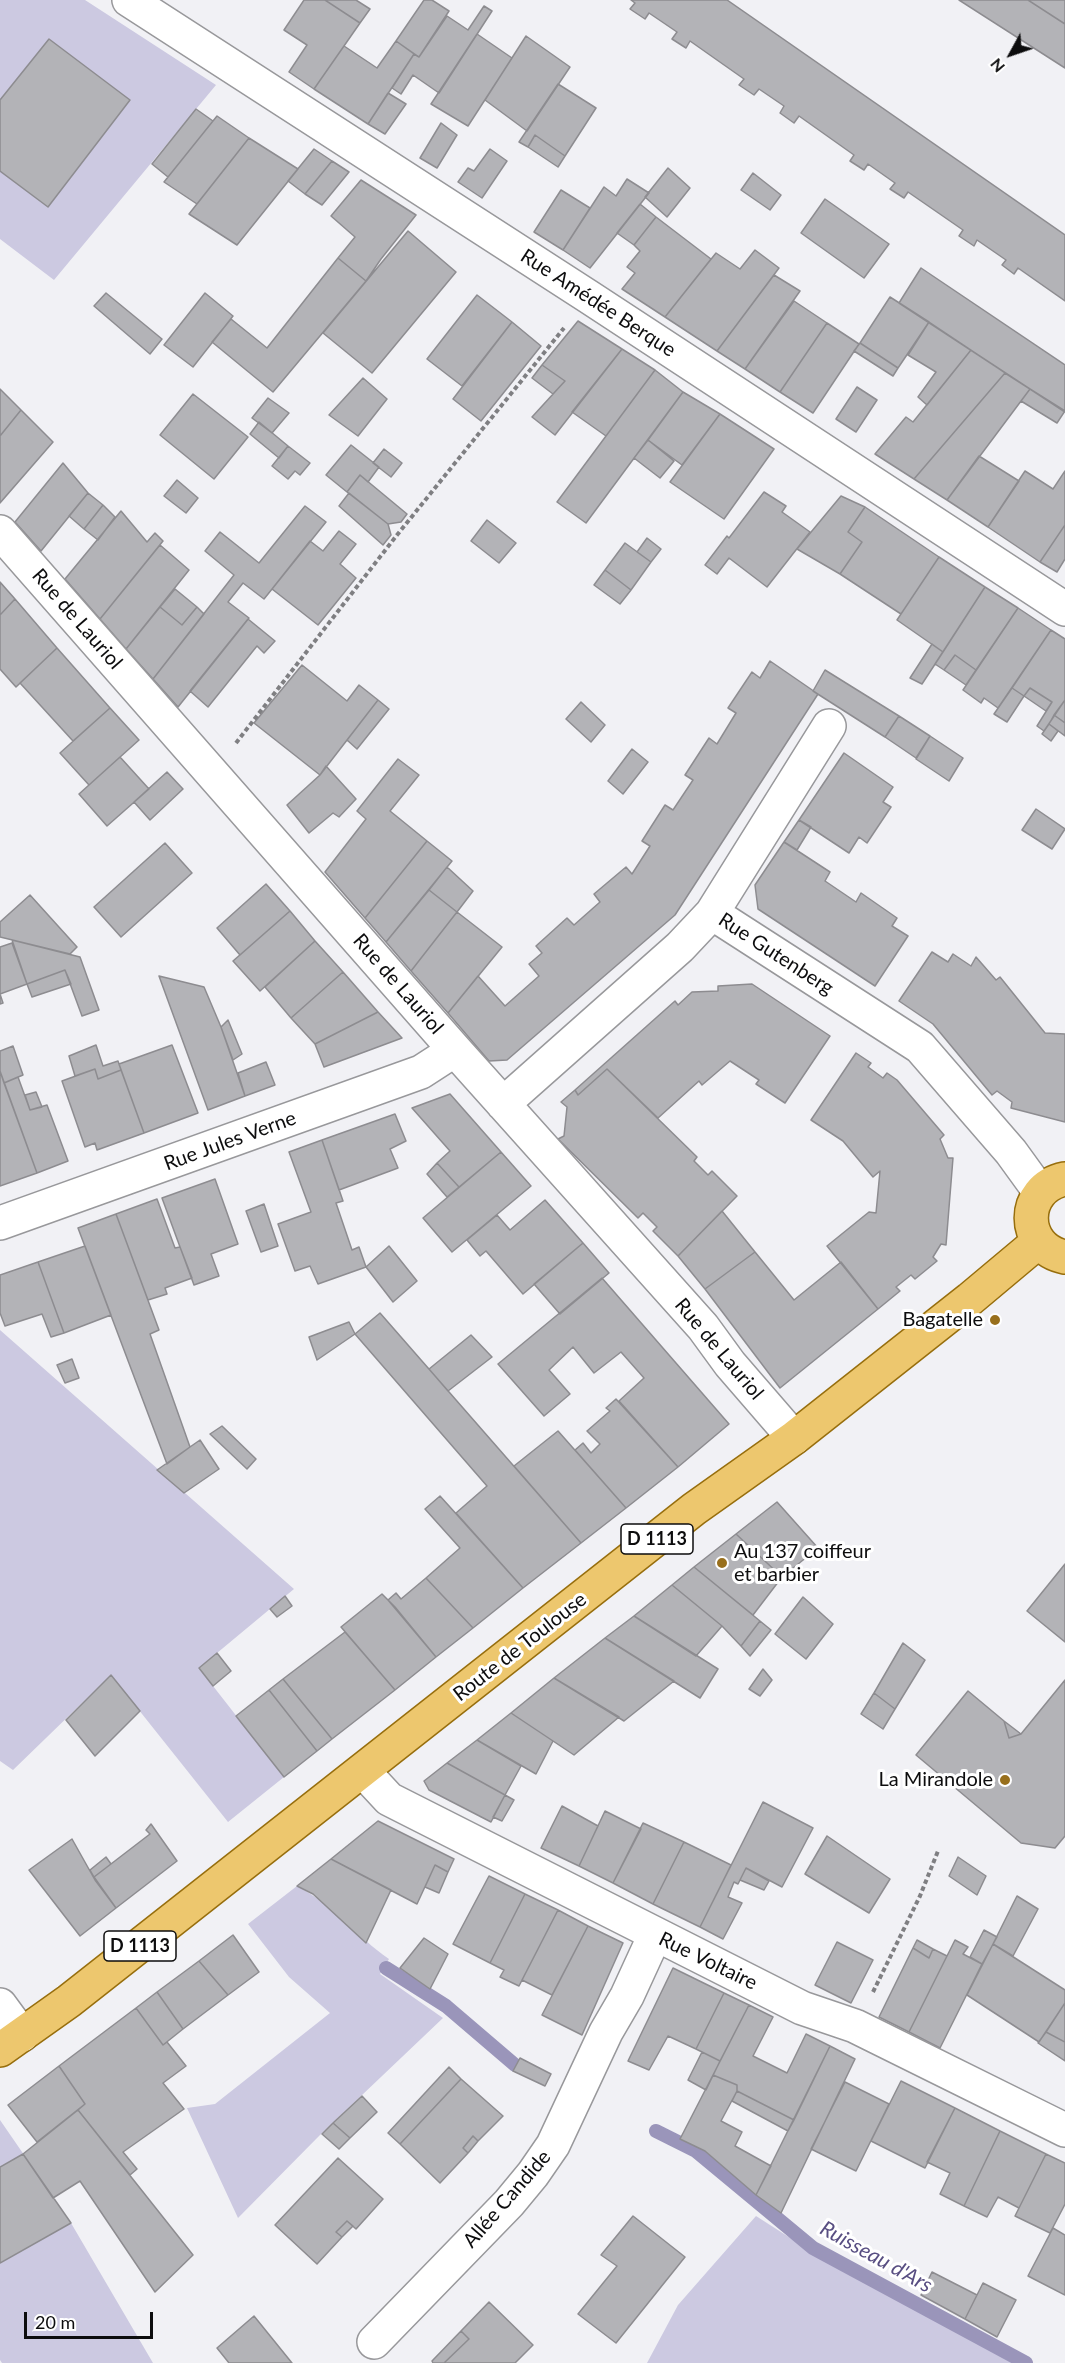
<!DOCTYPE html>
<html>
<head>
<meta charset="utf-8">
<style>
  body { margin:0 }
  #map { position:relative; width:1065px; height:2363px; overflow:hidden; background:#f1f1f5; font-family:Lato,sans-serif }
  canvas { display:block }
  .north { position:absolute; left:981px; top:24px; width:60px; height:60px; -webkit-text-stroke:4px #fff; paint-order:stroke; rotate:230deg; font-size:16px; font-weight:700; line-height:24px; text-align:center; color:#0d0d0e }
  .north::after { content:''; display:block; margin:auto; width:21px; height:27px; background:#0d0d0e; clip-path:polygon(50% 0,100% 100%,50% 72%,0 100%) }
  .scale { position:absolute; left:24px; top:2312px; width:129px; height:27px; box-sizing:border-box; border:3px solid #0d0d0e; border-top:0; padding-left:8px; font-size:18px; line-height:21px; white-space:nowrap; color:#0d0d0e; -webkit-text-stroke:4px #fff; paint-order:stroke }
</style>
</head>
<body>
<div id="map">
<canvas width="1065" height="2363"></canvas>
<div class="north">N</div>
<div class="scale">20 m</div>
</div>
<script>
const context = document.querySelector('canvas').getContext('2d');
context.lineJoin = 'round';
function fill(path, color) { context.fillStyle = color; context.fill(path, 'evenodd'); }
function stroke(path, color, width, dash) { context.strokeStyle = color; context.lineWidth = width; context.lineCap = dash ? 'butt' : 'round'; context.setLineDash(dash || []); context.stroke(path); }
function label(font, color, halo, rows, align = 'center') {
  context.font = font + ' Lato,sans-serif'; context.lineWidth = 6; context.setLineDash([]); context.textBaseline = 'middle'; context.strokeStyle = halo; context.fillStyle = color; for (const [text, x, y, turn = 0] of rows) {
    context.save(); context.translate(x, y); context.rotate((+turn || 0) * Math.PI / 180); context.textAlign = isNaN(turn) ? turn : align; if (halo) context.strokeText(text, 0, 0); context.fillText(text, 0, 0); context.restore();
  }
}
fill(new Path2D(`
  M0,0h85l131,85 -162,195 -54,-41z
  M0,1330l294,259 -95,79 85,109 -56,45 -117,-147 -98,95 -13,-9z
  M297,1886c35,18 60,51 92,73l-9,15 63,44 -123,117 -82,83 -51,-110 28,-4 115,-91 -41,-36 -41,-53z
  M0,2120l71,103 82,140h-151l-2,-3z
  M756,2216l50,32 208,115h-367l31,-58z`), '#ccc9e1');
stroke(new Path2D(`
  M386,1968l60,38 69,59
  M656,2131l40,20 117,97 213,115`), '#9a95ba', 14);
const building = new Path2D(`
  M304,0h21l35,23 -46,66 -25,-17 18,-27 -23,-15z
  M325,0h31l14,9 -10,14z
  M424,0h8l17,11 -30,46 -23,-16z
  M631,0h96l338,235v66l-47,-33 -4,6 -12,-9 4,-5 -29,-20 -3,6 -15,-10 4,-6 -55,-38 -4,6 -14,-9 5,-6 -27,-19 -4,6 -14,-9 4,-6 -55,-39 -5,7 -14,-10 4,-7 -25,-17 -5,6 -15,-10 5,-6 -54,-38 -4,7 -14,-9 5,-7 -28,-19 -4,6 -15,-10 5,-6z
  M959,0h69l37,24v44z
  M1028,0h37v24z
  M484,6l8,5 -53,82 -26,-18 -12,19 -9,-6 22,-34 5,3 28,-41 21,14z
  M477,34l35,24 -44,68 -37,-22z
  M526,36l44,31 -43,64 -42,-31z
  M49,39l81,61 -82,107 -48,-36v-71z
  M396,41l18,13 -46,70 -54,-35 30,-43 33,22z
  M558,84l38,24 -31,48 -30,-21 -7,12 -9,-5z
  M388,93l18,11 -21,30 -17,-10z
  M196,109l17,12 -45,56 -16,-13z
  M217,116l32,22 -52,66 -33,-22z
  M441,123l16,12 -20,33 -17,-10z
  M535,135l30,21 -7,11 -30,-20z
  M249,138l49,31 -61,76 -48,-31z
  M314,149l18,12 -27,33 -17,-13z
  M490,149l17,12 -25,37 -24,-16 10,-14 6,3z
  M332,161l17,11 -27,33 -17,-11z
  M668,168l22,20 -23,29 -22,-20z
  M753,173l28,22 -11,15 -29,-20z
  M627,179l22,14 -59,75 -27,-18 41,-63 12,9z
  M361,180l55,35 -35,44 -15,22 -28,-23 17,-21 -24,-21z
  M561,190l29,18 -27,42 -29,-18z
  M825,199l64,45 -25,34 -63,-45z
  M640,204l16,13 -22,28 -17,-12z
  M656,217l55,42 -46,58 -43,-28 13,-16 -8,-6 13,-16 -6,-6z
  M408,231l48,41 -84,101 -49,-40z
  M755,250l24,18 -62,83 -52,-34 51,-64 24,16z
  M338,258l28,23 -93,111 -61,-50 19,-23 36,29z
  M921,268l144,97v47l-166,-109z
  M774,275l26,16 -55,78 -28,-18z
  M106,293l56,46 -12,15 -56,-48z
  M205,293l28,23 -40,51 -29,-22z
  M477,295l35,27 -50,64 -35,-27z
  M890,297l39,25 -31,46 -38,-25z
  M794,301l33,22 -47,69 -35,-23z
  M578,321l44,28 -67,86 -23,-18 33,-36 -23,-16z
  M512,322l29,24 -60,75 -28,-22z
  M929,322l42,28 -44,55 -9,-8 18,-25 -28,-17z
  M827,323l32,21 -46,69 -33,-21z
  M860,343l38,25 -5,8 -39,-25z
  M622,349l33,21 -49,66 -34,-24z
  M971,350l34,23 -91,106 -39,-25 31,-37 7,5z
  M542,365l23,16 -12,13 -21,-16z
  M655,370l28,22 -97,131 -29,-21z
  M1005,373l25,16 -83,111 -33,-21z
  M363,378l24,21 -29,37 -29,-21z
  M857,387l20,13 -21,32 -20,-13z
  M0,389l21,21 -21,26z
  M1030,389l35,22 -8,12 -36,-22z
  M683,392l37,22 -38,51 -34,-25z
  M193,394l55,43 -34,42 -54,-44z
  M268,398l21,15 -17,20 -20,-15z
  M21,410l32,32 -53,61v-67z
  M720,414l54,35 -50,70 -54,-37z
  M259,422l29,24 -9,12 -29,-24z
  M648,440l26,21 -14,17 -26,-20z
  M351,445l28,22 -11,15 -8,-7 -13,17 -21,-17z
  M288,446l22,17 -10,12 -5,-4 -7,8 -16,-13z
  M384,449l18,14 -11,14 -18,-14z
  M979,456l40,25 -31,46 -41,-27z
  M63,463l25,30 -47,58 -26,-29z
  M1025,471l28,18 12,-18v54l-25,37 -52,-35z
  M360,475l47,39 -6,8 -13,2 -41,-32z
  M177,480l21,18 -12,15 -22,-17z
  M764,492l22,14 -4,6 28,20 -43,55 -38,-29 -12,16 -12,-9 22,-29 2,2z
  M88,493l15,12 -19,24 -15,-13z
  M349,493l39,31 3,11 -8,10 -44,-39z
  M841,496l24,11 -17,25 14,10 -22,32 -43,-25z
  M103,505l12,12 -17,23 -14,-11z
  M305,506l21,16 -62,77 -21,-16 -15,19 21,16 -71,89 -25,-28 81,-104 -29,-24 15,-19 39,31z
  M865,507l74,50 -38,57 -61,-40 22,-32 -14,-10z
  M121,511l26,31 8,-9 8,8 -63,78 -35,-40z
  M487,520l29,23 -17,20 -28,-22z
  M1065,525v34l-8,13 -17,-10z
  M339,531l17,13 -16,20 16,14 -38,47 -46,-36 38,-48 13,10z
  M647,538l14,11 -10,13 -14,-10z
  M625,543l26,19 -20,28 -26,-20z
  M160,545l29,25 -63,79 -26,-30z
  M939,557l46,30 -42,65 -46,-32z
  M605,570l26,20 -11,14 -26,-19z
  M0,582l15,17 -15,16z
  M985,587l33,21 -42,62 -21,-15 -11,15 -9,-6z
  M175,589l22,18 -15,18 -22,-18z
  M15,599l42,49 -41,39 -16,-18v-54z
  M160,607l22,18 15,-18 7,7 -51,65 -27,-30z
  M1018,608l33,22 -53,78 -14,-10 -3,5 -18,-13z
  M248,619l27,22 -11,12 -7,-7 -49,61 -18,-16z
  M1051,630l14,9v61l-21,31 -7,-5 15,-24 -22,-14 -6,8 -12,-8z
  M932,644l11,8 -21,32 -12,-6z
  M57,648l53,60 -37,33 -53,-58z
  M955,655l21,15 -10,15 -22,-15z
  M770,661l48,33 -143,221 -168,145 -18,1 -41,-48 30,-37 27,30 34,-30 -10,-12 13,-11 -6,-7 31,-28 7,7 26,-23 -6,-8 32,-27 6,7 18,-28 -8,-5 23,-36 8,5 20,-30 -8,-5 24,-37 8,6 19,-31 -8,-5 24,-36 8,6z
  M302,665l45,36 12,-16 19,15 -58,75 -66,-52z
  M825,670l74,46 -14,21 -72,-46z
  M1012,688l12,8 -17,26 -13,-8z
  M1030,688l22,14 -6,9 -22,-15z
  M378,700l11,9 -32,40 -10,-9z
  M1065,700v23l-11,-8z
  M581,702l24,23 -14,17 -25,-23z
  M110,708l29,32 -50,45 -29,-32z
  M1054,715l11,8v13l-16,-12z
  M899,716l31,20 -14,22 -31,-21z
  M1049,724l9,7 -7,10 -9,-7z
  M930,736l33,22 -14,23 -33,-22z
  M632,749l16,13 -25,32 -15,-13z
  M844,753l49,34 -10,15 8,5 -24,36 -8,-6 -10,16 -50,-33z
  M120,757l29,32 -42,37 -28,-32z
  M398,759l21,16 -29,36 37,30 -62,77 -40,-46 41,-53 -9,-8z
  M326,766l30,33 -17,18 -6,-4 -24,20 -22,-28 33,-30z
  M167,772l16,17 -33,31 -16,-18z
  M1036,809l29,20 -13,20 -30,-19z
  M799,820l12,7 -14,23 -13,-8z
  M427,841l25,20 -66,81 -21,-24z
  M784,842l46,30 -5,9 31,21 5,-9 36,25 -5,8 16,10 -33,50 -117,-77 -3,-24z
  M165,843l27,30 -71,64 -27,-30z
  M447,867l26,24 -16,21 -28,-22z
  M266,884l24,27 -50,44 -23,-27z
  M429,890l28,22 -46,59 -25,-29z
  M30,895l47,52 -7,7 -70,-17v-15z
  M290,911l25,30 -55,50 -27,-30z
  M457,912l45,35 -54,66 -37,-42z
  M12,940l68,17 19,53 -17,6 -17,-46 -38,14z
  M315,941l28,31 -52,46 -26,-31z
  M12,943l15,41 -27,10 3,9 -3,1v-57z
  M932,952l16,10 5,-8 18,12 5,-9 20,23 4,-3 45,56 20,1v88l-54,-14 1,-6 -15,-11 -5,4 -59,-71 -34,-23z
  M65,970l6,14 -39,13 -5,-13z
  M343,972l35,40 -63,32 -24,-26z
  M159,976l45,11 17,40 24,69 -37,14z
  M752,984l78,52 -45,67 -29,-19 3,-4 -29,-19 -28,24 -3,-4 -41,37 -51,-49 -29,26 -3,-5 100,-89 3,4 14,-13 26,-1v-5z
  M378,1012l24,26 -78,29 -9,-23z
  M228,1020l14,34 -9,6 -12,-33z
  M96,1045l7,21 15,-5 3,9 -23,9 -3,-10 -20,7 -6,-20z
  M172,1045l26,68 -54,20 -25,-69z
  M13,1046l10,29 -19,8 -4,-12v-20z
  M856,1053l15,10 -3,4 15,11 4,-5 10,7 47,55 -4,4 8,19h5l-7,87 -5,-1 -8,13 4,4 -22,18 -4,-4 -15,12 4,4 -22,18 -51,-63 42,-34 7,1 4,-42 -7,6 -30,-36 -32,-21z
  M266,1062l9,23 -30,11 -7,-23z
  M95,1069l3,10 23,-9 23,63 -47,17 -2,-7 -10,4 -23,-66z
  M607,1069l90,88 -3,4 14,14 4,-4 25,25 -59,60 -25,-25 4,-4 -14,-14 -5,5 -80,-79 6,-3 3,-29 -6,-5 14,-12 3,5z
  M0,1071l37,102 -37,13z
  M18,1077l12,33 17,-5 21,56 -31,12 -33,-90z
  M36,1092l6,15 -12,3 -5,-15z
  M450,1094l51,58 -42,35 -22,-24 13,-12 -38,-43z
  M395,1114l11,27 -16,8 8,19 -59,22 -17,-50z
  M322,1140l21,61 -7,2 16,47 7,-3 7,20 -48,17 -8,-18 -15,5 -17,-47 33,-12 -22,-60z
  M501,1152l30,34 -79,66 -29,-34z
  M437,1163l22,24 -12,10 -20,-23z
  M215,1179l23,65 -27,10 8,22 -25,9 -32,-87z
  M157,1199l18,49 5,-1 12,31 -27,10 2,6 -19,6 -32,-86z
  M545,1200l38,43 -60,51 -37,-43 -6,5 -13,-16 30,-25 13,15z
  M264,1204l14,42 -17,6 -15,-41z
  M722,1211l33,41 -50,37 -27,-33z
  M116,1214l43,116 -9,4 40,113 -23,17 -89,-236z
  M583,1243l26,30 -49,41 -26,-30z
  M85,1246l26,69 -47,18 -26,-71z
  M389,1246l28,35 -24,21 -27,-35z
  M755,1252l39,48 47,-38 37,47 -98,79 -75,-99z
  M38,1262l26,71 -13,4 -9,-23 -37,12 -5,-13v-38z
  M602,1278l127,146 -51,43 -59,-66 25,-23 -23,-26 -27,21 -21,-26 -24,23 21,24 -26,22 -46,-52z
  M380,1313l201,230 -58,45 -67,-75 31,-27 -132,-152z
  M349,1322l6,12 -38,26 -8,-23z
  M471,1335l21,22 -44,34 -19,-22z
  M72,1359l7,19 -14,5 -8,-18z
  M616,1399l62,68 -52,41 -51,-58 8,-7 8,10 9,-9 -13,-13 23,-20 -4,-3z
  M222,1426l34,33 -9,10 -37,-35z
  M558,1431l68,77 -45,35 -67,-77z
  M200,1440l19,29 -35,24 -27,-23z
  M440,1496l83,92 -50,40 -47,-50 34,-30 -35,-39z
  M777,1502l41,46 -36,29 -46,-43z
  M736,1534l46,43 -29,38 -59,-48z
  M1065,1564v78l-38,-31z
  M694,1567l66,54 -19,25 -19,-20 -50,-41z
  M426,1578l47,50 -37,29 -48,-57 8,-7 5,6z
  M672,1585l50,41 -26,30 -62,-40z
  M382,1594l13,13 41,50 -41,33 -54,-63z
  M285,1596l7,10 -15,11 -7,-8z
  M803,1597l30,27 -27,35 -31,-25z
  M634,1616l84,53 -18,29 -95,-60z
  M760,1621l11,9 -21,26 -9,-10z
  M345,1632l50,58 -63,49 -49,-60z
  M605,1638l69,43 -50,40 -70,-43z
  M903,1643l22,17 -30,49 -21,-16z
  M217,1653l14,18 -18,15 -14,-18z
  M763,1669l9,11 -12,16 -11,-7z
  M111,1675l29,36 -45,45 -29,-36z
  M554,1678l65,39 -45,38 -63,-42z
  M283,1679l49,60 -15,12 -48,-61z
  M1065,1680v156l-10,12 -34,-5 -105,-88 52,-64 36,30 5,17 12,-4z
  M269,1690l48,61 -33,26 -48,-61z
  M874,1693l21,16 -12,20 -22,-15z
  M511,1713l42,28 -17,33 -59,-34z
  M1004,1721l17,13 -12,4z
  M477,1740l44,26 -16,29 -58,-32z
  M447,1763l58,32 -14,27 -62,-32 -5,-9z
  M505,1795l9,5 -12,21 -9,-4z
  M763,1802l50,26 -31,59 -36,-19 -8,16 -4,-2 -6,15 14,6 -19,36 -23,-12z
  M562,1806l36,20 -19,40 -38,-18z
  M605,1811l36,18 -28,54 -34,-17z
  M378,1821l76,38 -6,13 -13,-7 -18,39 -86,-45z
  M643,1823l41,19 -31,62 -40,-21z
  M151,1824l26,37 -61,47 -22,-31 56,-43 -4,-4z
  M827,1836l63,43 -21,34 -64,-39z
  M72,1839l23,41 21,28 -36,28 -51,-66z
  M684,1842l47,23 -31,62 -47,-23z
  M106,1857l5,7 -17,13 -4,-7z
  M958,1857l28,19 -9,19 -28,-19z
  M331,1859l60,31 -25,53 -53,-49 -16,-8z
  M435,1865l13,7 -9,21 -14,-6z
  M746,1868l23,13 -5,9 -24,-10z
  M489,1876l36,18 -35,69 -37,-19z
  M525,1894l33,16 -39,76 -19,-9 4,-7 -14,-7z
  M1017,1896l21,13 -25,47 -20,-12z
  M558,1910l30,16 -36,69 -30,-15z
  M588,1926l35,17 -41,92 -40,-20z
  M984,1930l13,7 -15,27 -12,-7z
  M233,1935l26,37 -31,23 -29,-34z
  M424,1938l24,16 -18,35 -30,-21z
  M917,1940l16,9 -4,9 -16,-10z
  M955,1940l13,7 -5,7 19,10 -42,84 -31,-16z
  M837,1942l36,18 -22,43 -36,-18z
  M993,1944l72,46v13l-26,39 -72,-47z
  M913,1948l16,10 4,-9 14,7 -38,76 -30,-15z
  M199,1961l29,34 -45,34 -26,-37z
  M673,1968l51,25 -28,56 -28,-13 -19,34 -21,-9z
  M157,1992l26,37 -20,16 -27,-37z
  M724,1993l25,12 -29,56 -24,-12z
  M1065,2003v39l-19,-10z
  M749,2005l24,12 -20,39 34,17 19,-39 24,12 -36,74 -57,-29v-6l-24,-10z
  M136,2008l27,37 4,-3 19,24 -23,17 21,26 -61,43 14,17 -7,6 -52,-65 7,-6 -26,-38z
  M1046,2032l19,10v19l-27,-18z
  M830,2046l25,13 -74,154 -25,-18z
  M702,2052l18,9 -14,29 -18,-10z
  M520,2058l31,16 -6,12 -32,-15z
  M59,2066l26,38 -48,38 -29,-37z
  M449,2067l12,12 -61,65 -12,-11z
  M713,2075l24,10v6l-16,30 21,11 -7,14 36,20 -15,29 -51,-44 -25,-12z
  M461,2079l42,37 -25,25 -5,-5 -10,12 5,5 -28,30 -40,-39z
  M901,2081l54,27 -30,60 -54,-27z
  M845,2082l44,22 -33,67 -45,-22z
  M737,2091l57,29 -6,11 -56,-30z
  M362,2096l15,16 -27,26 -17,-15z
  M955,2108l45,23 -36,75 -24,-12 10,-21 -23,-11z
  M78,2110l115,145 -38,37 -75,-111 -27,17 -30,-44z
  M333,2123l17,15 -11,11 -17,-15z
  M1000,2131l46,23 -27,54 -21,-11 -11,20 -23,-11z
  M473,2136l5,5 -10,12 -5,-5z
  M23,2154l48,69 -71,40v-96z
  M1046,2154l19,9v41l-15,29 -35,-17z
  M338,2158l45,41 -27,30 -9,-8 -11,11 6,5 -25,27 -42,-39z
  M633,2216l52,41 -69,86 -38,-29 39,-48 -16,-11z
  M347,2221l6,5 -11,11 -6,-5z
  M1053,2228l12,7v60l-37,-19z
  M932,2272l45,23 -12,24 -44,-24z
  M983,2283l33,17 -19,37 -32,-18z
  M489,2302l44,43 -18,18h-71l25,-24 -8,-8z
  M254,2316l38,47h-63l-12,-15z
  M461,2331l8,8 -25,24h-11l-1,-2z`);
fill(building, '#b3b3b7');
stroke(building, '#8d8c90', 1.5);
const street = new Path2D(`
  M129,0l460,297 476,312
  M0,532l455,518 248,277 27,37 64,74
  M712,913l117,-187
  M503,1104l177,-157 32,-34 208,134 91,105 29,40
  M0,1223l421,-151 34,-22
  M363,1771l26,28 413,209 53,18 210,104
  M0,2005l22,30
  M374,2342l135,-139 24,-29 20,-29 53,-113 21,-36 28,-61`);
const primary = new Path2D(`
  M1065,1179c-45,9 -45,69 0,78
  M0,2050l69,-49 625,-492 100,-71 176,-139 68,-57`);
stroke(street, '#98989b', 36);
stroke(primary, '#976e0d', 36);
stroke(new Path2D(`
  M236,743l161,-208 167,-207
  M873,1992l47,-96 18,-45`), '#7f7f82', 4, [4.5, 3]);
stroke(street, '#fff', 33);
stroke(primary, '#edc76e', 33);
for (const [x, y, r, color] of [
  [995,1320,6,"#986f1c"],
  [722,1563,6,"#986f1c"],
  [1005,1780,6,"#986f1c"]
]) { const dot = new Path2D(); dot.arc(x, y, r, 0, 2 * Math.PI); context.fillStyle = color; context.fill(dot); stroke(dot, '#fff', 2); }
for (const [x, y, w] of [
  [657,1539,72],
  [140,1946,72]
]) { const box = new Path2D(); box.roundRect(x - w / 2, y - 15, w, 30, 4.5); context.fillStyle = '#fff'; context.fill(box); stroke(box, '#0d0d0e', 1.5); }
label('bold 18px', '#0d0d0e', null, [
  ["D 1113",657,1539],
  ["D 1113",140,1946]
]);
label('20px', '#0d0d0e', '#fff', [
  ["Rue Amédée Berque",598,303,33],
  ["Rue de Lauriol",77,619,49],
  ["Rue Gutenberg",776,954,33],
  ["Rue de Lauriol",398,984,49],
  ["Rue Jules Verne",230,1141,-20],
  ["Rue de Lauriol",719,1349,50],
  ["Route de Toulouse",520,1647,-38],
  ["Rue Voltaire",708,1961,26],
  ["Allée Candide",507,2199,-49]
]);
label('20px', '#0d0d0e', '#fff', [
  ["Bagatelle",983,1320],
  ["Au 137 coiffeur",734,1552,"left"],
  ["et barbier",734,1575,"left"],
  ["La Mirandole",993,1780]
], 'right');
label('italic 21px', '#584e82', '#fff', [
  ["Ruisseau d'Ars",876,2257,29]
]);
</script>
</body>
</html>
